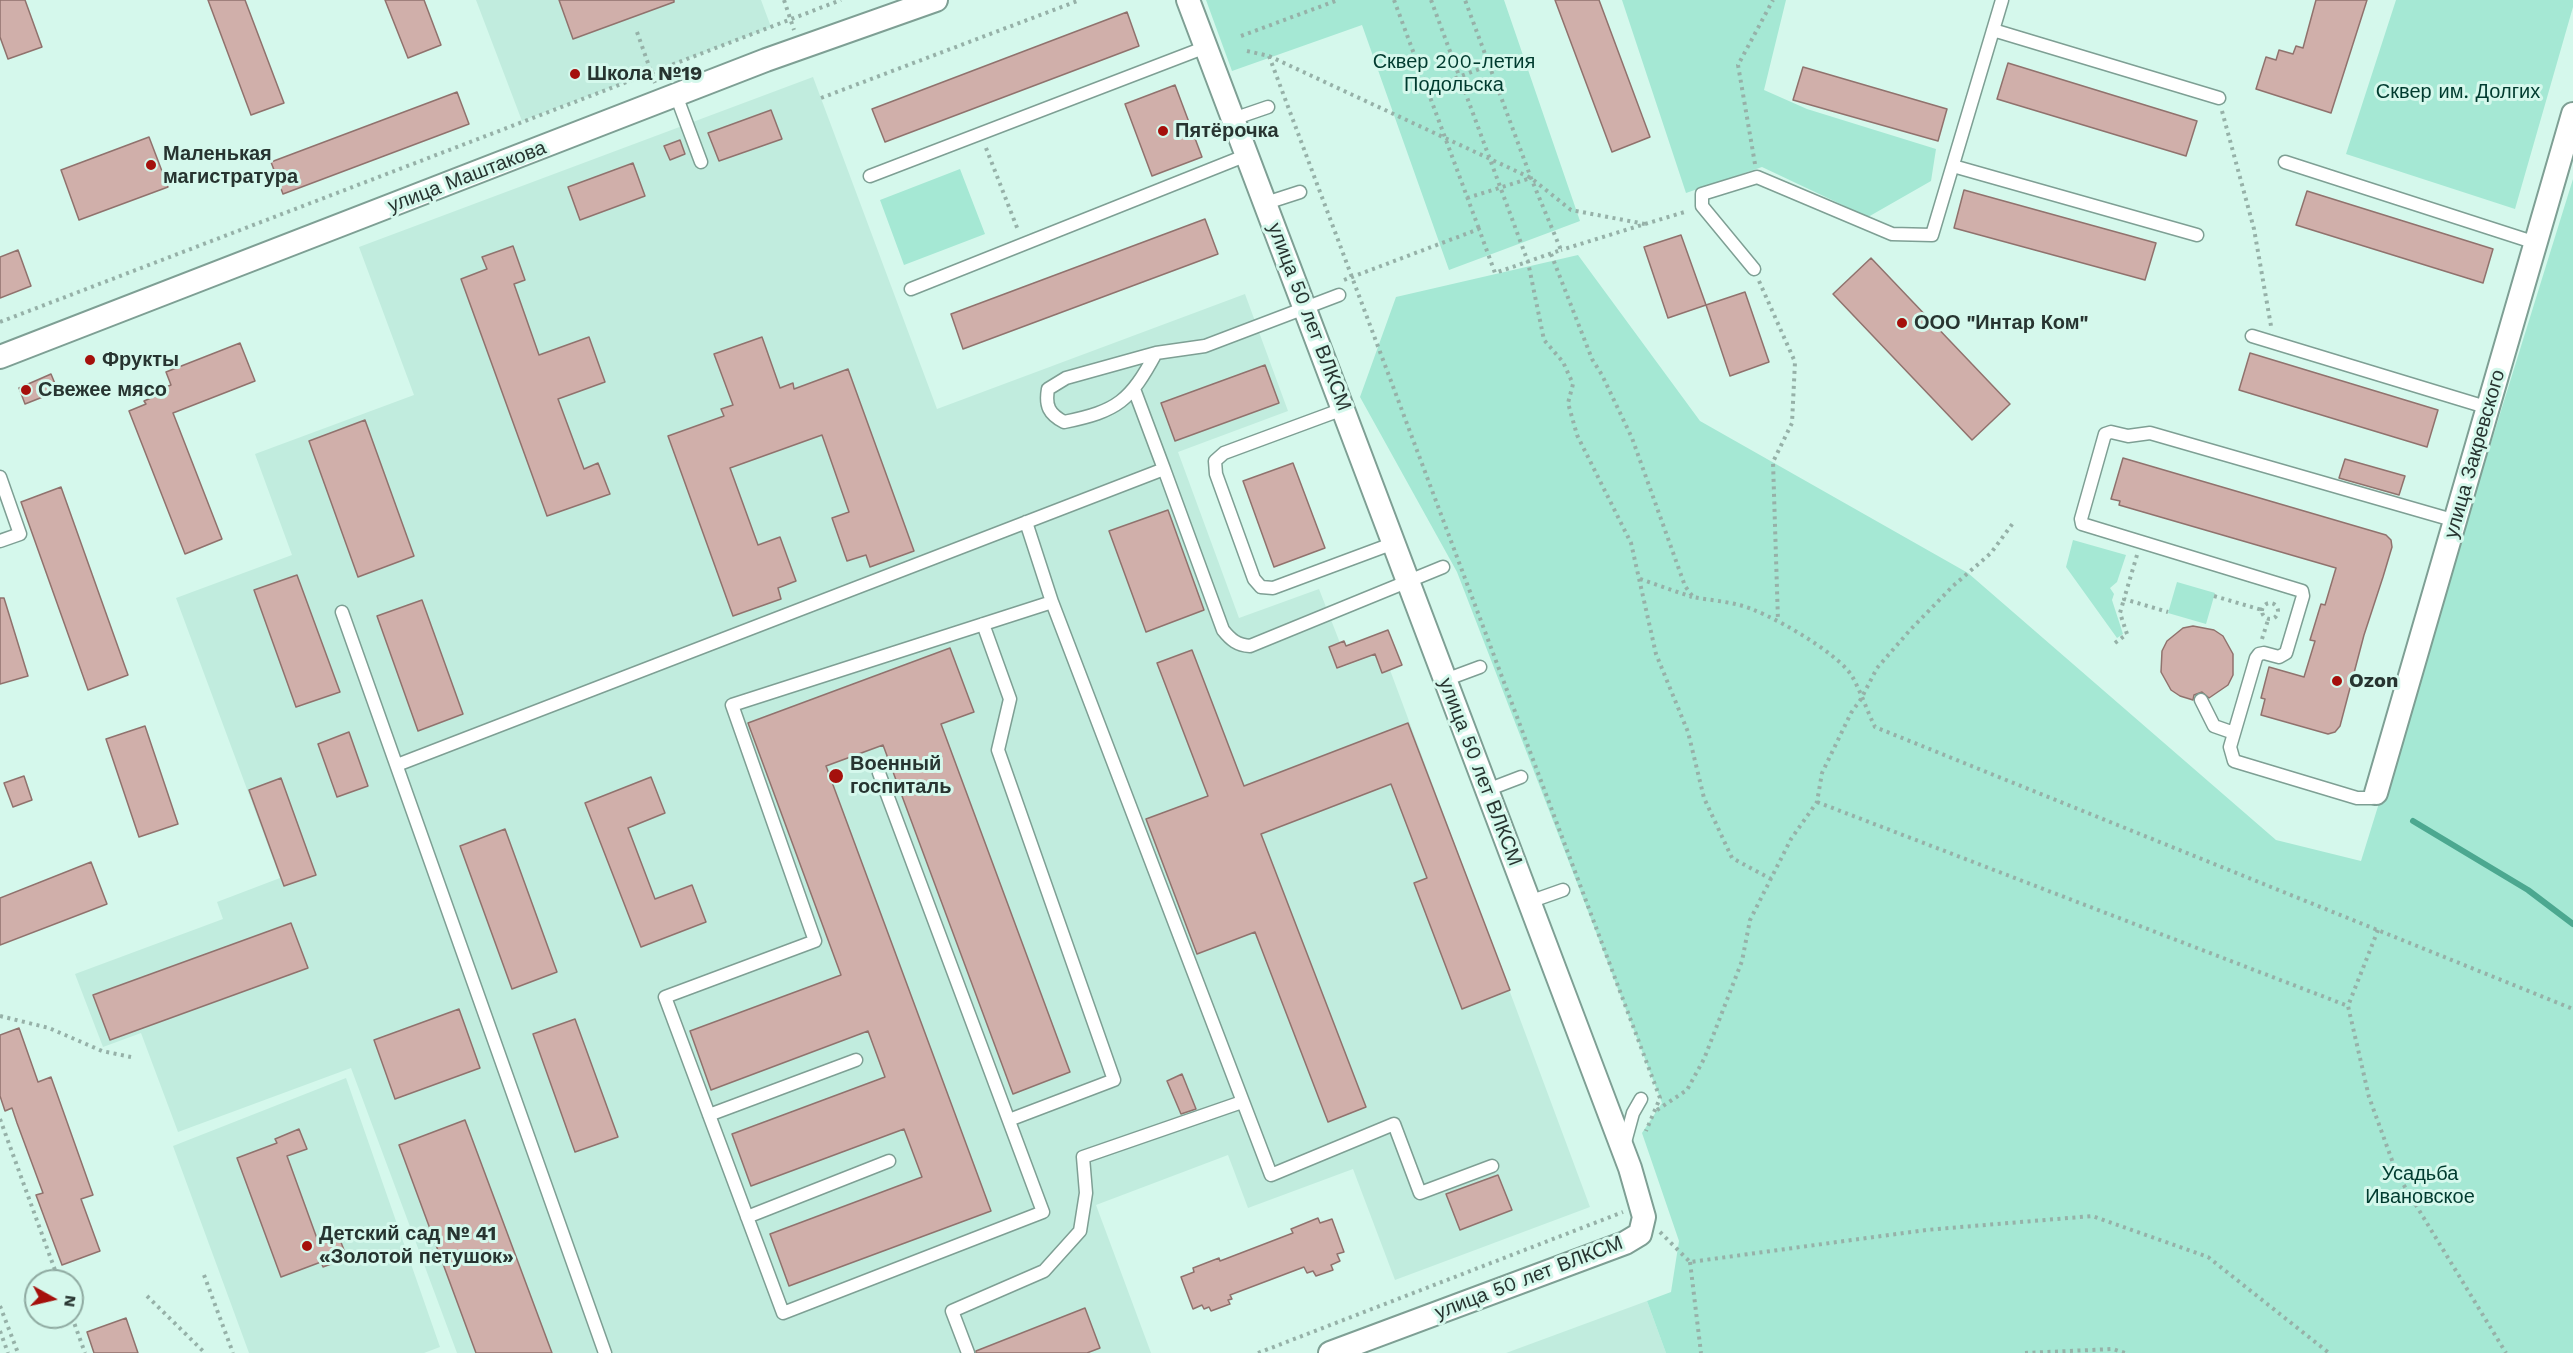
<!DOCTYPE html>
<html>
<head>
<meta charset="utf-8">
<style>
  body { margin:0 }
  #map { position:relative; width:2573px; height:1353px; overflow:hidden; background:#d5f8ec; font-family:"Work Sans",sans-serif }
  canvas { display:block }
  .north { position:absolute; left:24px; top:1269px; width:60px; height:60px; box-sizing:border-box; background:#d5f8ec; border:2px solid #8faaa1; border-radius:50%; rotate:98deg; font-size:16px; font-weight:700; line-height:24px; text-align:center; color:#273430 }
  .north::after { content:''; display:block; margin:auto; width:21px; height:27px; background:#a5100c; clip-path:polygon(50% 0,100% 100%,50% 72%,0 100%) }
</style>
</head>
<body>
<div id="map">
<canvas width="2573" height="1353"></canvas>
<div class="north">N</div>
</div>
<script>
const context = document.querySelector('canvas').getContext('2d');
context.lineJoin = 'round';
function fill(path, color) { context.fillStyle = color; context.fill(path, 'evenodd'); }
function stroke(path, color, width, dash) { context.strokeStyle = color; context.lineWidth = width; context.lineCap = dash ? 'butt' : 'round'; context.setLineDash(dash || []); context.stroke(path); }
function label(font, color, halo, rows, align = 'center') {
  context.font = font + ' "Work Sans",sans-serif'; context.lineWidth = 6; context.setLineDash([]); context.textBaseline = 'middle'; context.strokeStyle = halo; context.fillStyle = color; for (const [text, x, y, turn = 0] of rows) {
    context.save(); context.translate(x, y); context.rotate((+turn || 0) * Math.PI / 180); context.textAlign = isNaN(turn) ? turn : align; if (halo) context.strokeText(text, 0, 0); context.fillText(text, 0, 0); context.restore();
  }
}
fill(new Path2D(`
  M476,0h285l10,27 -249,94z
  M813,77l124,332 308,-115 43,117 -110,41 61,166 80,-29 21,54 -11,4 8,22 38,-14 7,18 8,-3 200,537 -195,73 -42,-111 -105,39 -20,-53 -132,50 55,148h-694l-106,-285 -173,64 -37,-99 -38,14 -28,-73 148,-55 -6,-17 63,-24 -104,-280 116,-43 -37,-101 159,-59 -55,-148z
  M346,1078l94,269 -16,6h-175l-76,-207z
  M1647,1301l19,52h-160z`), '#c1ecde');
fill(new Path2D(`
  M1206,0h298l76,221 -131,49 -87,-245 -130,46z
  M1622,0h164l-22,90 43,19 129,40 -5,32 -63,36 -106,-50 -76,26z
  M2396,0h177v7l-58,202 -169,-55z
  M960,169l25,65 -81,31 -24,-65z
  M2573,179v1174h-907l-19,-52 24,-9 8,-51 -37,-108 20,-30 -205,-531 -97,-175 36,-100 182,-42 122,166 268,152 308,267 85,21z
  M2073,540l53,15 -9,27 -7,6 4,6 -2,6 11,34 -6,4 -51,-71z
  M2177,582l38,11 -9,31 -38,-11z`), '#a5e8d4');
stroke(new Path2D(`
  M2413,821l115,69 45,34`), '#4ca890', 6);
const building = new Path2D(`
  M0,0h25l17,47 -34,12 -8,-22z
  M208,0h37l39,103 -33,12z
  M385,0h39l17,45 -33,13z
  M559,0h115v2l-101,37z
  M1555,0h44l51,137 -38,15z
  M2316,0h51l-36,113 -75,-24 10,-32 10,3 3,-10 14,4 3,-8 7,2z
  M1127,12l12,34 -254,96 -13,-33z
  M2008,63l189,58 -11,35 -189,-57z
  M1803,67l144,42 -9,32 -145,-41z
  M1175,85l27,72 -50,19 -27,-72z
  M457,92l12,32 -186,70 -12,-32z
  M771,110l11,29 -63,22 -11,-28z
  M149,137l19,50 -89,33 -18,-50z
  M680,140l5,14 -15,6 -6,-14z
  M633,163l12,33 -65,24 -12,-33z
  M1964,190l192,53 -11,37 -191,-52z
  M2307,191l186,58 -10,34 -187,-58z
  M1205,219l13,35 -255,95 -12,-35z
  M1681,235l25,70 -38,13 -24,-71z
  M513,246l12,34 -11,4 25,71 50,-18 16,45 -47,17 26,70 14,-6 12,31 -63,22 -86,-237 26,-10 -5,-12z
  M18,250l13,36 -31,12v-41z
  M1871,258l139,146 -38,36 -139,-146z
  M1745,292l24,70 -39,14 -24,-71z
  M762,337l18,51 13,-5 1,6 54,-20 66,182 -44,16 -4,-12 -19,6 -15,-43 17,-6 -27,-77 -92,33 28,77 22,-8 16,44 -18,7 3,11 -48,17 -65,-180 56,-20 -3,-7 12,-4 -19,-51z
  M240,343l15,38 -82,32 49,126 -37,15 -56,-143 17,-7 -2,-3 16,-7 -2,-4 13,-5 -5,-13z
  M2250,353l188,57 -11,37 -188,-57z
  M1265,365l14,38 -104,38 -14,-38z
  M51,374l7,17 -33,13 -6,-16z
  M365,420l49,136 -56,21 -49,-136z
  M2123,458l263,77 5,5 1,7 -9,30 -19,58 -24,91 -5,6 -7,2 -67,-19 4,-16 -4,-1 8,-31 35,10 11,-36 -5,-1 11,-36 4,1 11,-37 -217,-63 1,-4 -9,-2z
  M2345,459l60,17 -6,19 -60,-17z
  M1293,463l32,85 -51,19 -31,-86z
  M61,487l67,188 -40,15 -67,-188z
  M1168,510l36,100 -58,22 -37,-101z
  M297,575l43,117 -44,15 -42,-117z
  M0,598h4l24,78 -28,8z
  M422,600l41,114 -45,17 -41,-115z
  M2193,626l21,4 9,6 10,18v21l-5,10 -19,13 -7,-6 -8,3 -1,5 -13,-4 -9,-6 -10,-18 1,-21 5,-10 16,-13z
  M1388,630l14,35 -20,8 -7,-19 -38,14 -8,-21 15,-6 2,5z
  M950,648l24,64 -33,12 129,348 -57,22 -130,-349 -57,21 165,445 -202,75 -19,-52 152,-57 -18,-48 -153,57 -19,-52 153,-57 -17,-46 -157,59 -21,-59 151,-56 -93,-252z
  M1192,650l52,136 164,-63 102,267 -48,19 -48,-126 13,-5 -36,-94 -130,50 105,273 -38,15 -73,-190 -58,22 -51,-135 62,-23 -51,-133z
  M145,726l33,98 -39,13 -33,-98z
  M349,732l19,54 -31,11 -19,-53z
  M24,776l8,24 -19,7 -9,-24z
  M651,777l14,36 -37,15 27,71 37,-14 14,37 -65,25 -56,-144z
  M281,778l35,97 -32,11 -35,-96z
  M505,829l52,143 -45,17 -52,-143z
  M91,862l16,42 -107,41v-47z
  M291,923l17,45 -198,72 -17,-45z
  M459,1009l21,59 -85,31 -21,-59z
  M575,1019l43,118 -43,15 -42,-118z
  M19,1028l19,54 13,-5 42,118 -12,4 19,52 -38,14 -26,-70 7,-2 -26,-70 -5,-15 -7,3 -5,-15v-61z
  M1182,1074l14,35 -15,5 -14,-33z
  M465,1120l87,233h-76l-77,-208z
  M299,1129l8,20 -20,7 32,88 20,-7 8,21 -24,9 -2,-5 -40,15 -44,-119 40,-15 -2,-4z
  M1498,1175l14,35 -52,20 -14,-36z
  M1318,1218l2,5 12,-4 12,33 -7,2 3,7 -9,4 2,5 -17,6 -3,-5 -6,2 -3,-6 -74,28 2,4 -4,1 2,4 -19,7 -2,-4 -5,2 -2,-4 -9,4 -12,-32 13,-5 -1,-4 26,-10 1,3 73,-28 -2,-4z
  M1085,1308l15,40 -13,5h-111v-2z
  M126,1318l12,35h-44l-7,-21z`);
fill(building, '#d0afaa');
stroke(building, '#90726d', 1.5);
const service = new Path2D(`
  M1993,30l226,68
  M676,95l25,67
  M1233,119l35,-12
  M2285,162l251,81
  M1953,166l244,69
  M870,176l336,-129
  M1266,203l34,-11
  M1754,269l-52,-63v-12l55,-17 135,57 40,1 70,-235
  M911,289l336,-134
  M2252,336l237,72
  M1156,353c-26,48 -38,58 -92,69 -15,-8 -19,-16 -16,-33l18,-11 90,-25 49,-7 134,-51
  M1134,389l30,80
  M1343,409l-119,44 -9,8 1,13 38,105 7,8 12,1 121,-45
  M0,477l20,57 -20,7
  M1052,602l219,573 123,-51 26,69 72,-27
  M342,612l263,741
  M983,624l27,75 -12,51 116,330 -105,40
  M1445,680l35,-13
  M2201,700l13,26 20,7
  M397,765l767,-296 59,161c8,10 14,15 27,16l193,-79
  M879,773l164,439 -260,101 -118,-316 150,-56 -83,-236 320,-103 -26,-80
  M1487,790l34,-13
  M2376,793l-4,5h-15l-123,-37 -4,-14 26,-89 3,-4 5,-1 15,4 7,-4 17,-57 -1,-5 -220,-67 -1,-5 24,-85 6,-2 17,4 22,-3 306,88
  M1529,902l34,-12
  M709,1115l147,-55
  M1624,1146l9,-33 8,-14
  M747,1217l142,-56
  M968,1353l-16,-42 92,-40 36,-40 6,-38 -3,-36 159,-55`);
const minor = new Path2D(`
  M1188,0l442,1168 14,49 -4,17 -15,9 -295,110
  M0,357l766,-297 170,-60
  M2376,793l197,-679`);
stroke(service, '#7e9f94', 15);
stroke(minor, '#7e9f94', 26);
stroke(new Path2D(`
  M784,0l10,30
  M1394,0l85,229
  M1431,0l97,262 16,78 19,22 10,22 -5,19 9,32 54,108 25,111 32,78 16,66 28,60 39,21
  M637,32l18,51
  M1241,36l97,-36
  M1247,51l22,5 262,122 40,32 74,14 -84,26
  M1269,56l391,1042 -14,33
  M1427,89l63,-24
  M821,98l259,-98
  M2222,111l32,118 17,97
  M986,148l32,82
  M1755,164l-17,-99 35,-65
  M1467,198l64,-20
  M1645,224l43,-13
  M1551,254l41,105 10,16 30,63 53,148 8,11c15,3 31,4 46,8 27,6 98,47 113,71 9,16 15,35 23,51l698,282
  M1344,280l135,-51 16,44 66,-23 -30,-72 -66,-178
  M1759,281l36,81 -3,61 -19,39 5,159
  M0,322l841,-322
  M2137,555l-13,44 44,13
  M1640,579l52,18
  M2214,596l48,14
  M2262 611a8 8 0 1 1 16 0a8 8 0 1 1-16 0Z
  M2262,639l6,-19
  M2115,643l12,-9 -7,-21 4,-14
  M1817,802l531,204
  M2378,930l-30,76 21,91 28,77 109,179
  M0,1016l49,12 53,23 29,6
  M1657,1110l30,-20 17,-31 38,-98 8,-41 41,-81 26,-37 5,-29 29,-60 10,-14 16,-31 34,-39 42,-43 38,-33 22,-30
  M0,1119l59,162
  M1660,1232l30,30 236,-32 166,-14 116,41 121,96
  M1690,1262l11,91
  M204,1275l29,78
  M147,1296l58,57
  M0,1306l18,47
  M72,1317l13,36
  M0,1331l8,22
  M1258,1353l365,-141
  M2025,1353l88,-4 12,4`), '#96b1a8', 4, [3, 4.5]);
stroke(service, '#fff', 12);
stroke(minor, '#fff', 22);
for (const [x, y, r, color] of [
  [575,74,6,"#a5100c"],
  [1163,131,6,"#a5100c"],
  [151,165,6,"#a5100c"],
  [1902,323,6,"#a5100c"],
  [90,360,6,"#a5100c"],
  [26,390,6,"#a5100c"],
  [2337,681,6,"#a5100c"],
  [836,776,8,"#a5100c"],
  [307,1246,6,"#a5100c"]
]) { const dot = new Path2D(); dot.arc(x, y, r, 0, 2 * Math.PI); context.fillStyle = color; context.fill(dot); stroke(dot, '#d5f8ec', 2); }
label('20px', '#003b2f', '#d5f8ec', [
  ["Сквер 200-летия",1454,62],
  ["Подольска",1454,85],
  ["Сквер им. Долгих",2458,92],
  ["Усадьба",2420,1174],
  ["Ивановское",2420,1197]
]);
label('bold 20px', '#273430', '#d5f8ec', [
  ["Школа №19",587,74],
  ["Пятёрочка",1175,131],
  ["Маленькая",163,154],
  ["магистратура",163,177],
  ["ООО \"Интар Ком\"",1914,323],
  ["Фрукты",102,360],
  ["Свежее мясо",38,390],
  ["Ozon",2349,681],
  ["Военный",850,764],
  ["госпиталь",850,787],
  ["Детский сад № 41",319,1234],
  ["«Золотой петушок»",319,1257]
], 'left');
label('20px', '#273430', '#d5f8ec', [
  ["улица Маштакова",467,177,-21],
  ["улица 50 лет ВЛКСМ",1309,317,69],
  ["улица Закревского",2475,454,-74],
  ["улица 50 лет ВЛКСМ",1480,772,69],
  ["улица 50 лет ВЛКСМ",1529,1278,-21]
]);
</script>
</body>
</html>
